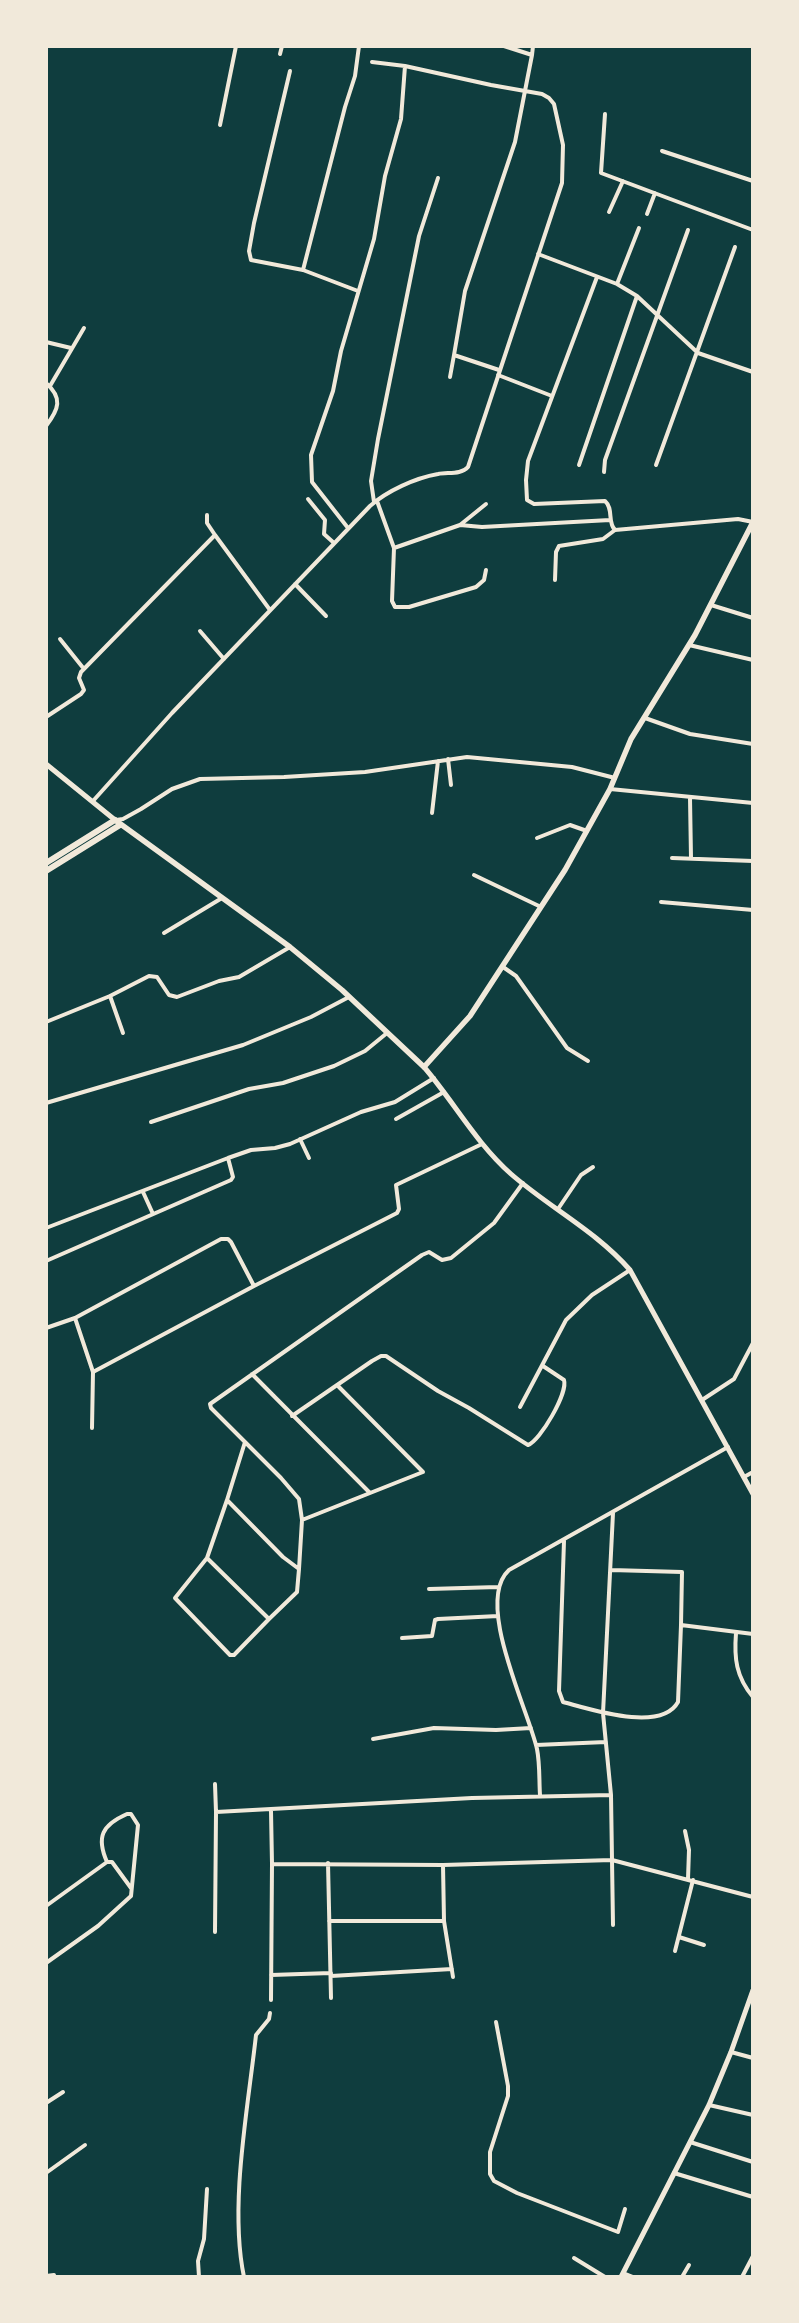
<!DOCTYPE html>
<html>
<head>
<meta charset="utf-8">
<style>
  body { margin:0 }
  #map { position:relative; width:799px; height:2323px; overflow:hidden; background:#0f3d3e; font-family:Rubik,sans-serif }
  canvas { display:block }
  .frame { position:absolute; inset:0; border:48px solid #f1e9da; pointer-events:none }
</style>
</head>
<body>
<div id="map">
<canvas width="799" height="2323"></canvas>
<div class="frame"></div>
</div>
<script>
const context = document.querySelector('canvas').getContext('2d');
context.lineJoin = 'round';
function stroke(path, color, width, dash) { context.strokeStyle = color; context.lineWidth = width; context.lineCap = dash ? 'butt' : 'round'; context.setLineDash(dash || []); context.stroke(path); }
stroke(new Path2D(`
  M280,54l2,-8
  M532,55l1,-9
  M290,71l-36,152 -5,28 2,9 52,10 55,21
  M605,114l-4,59 152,57
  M220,125l16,-79
  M662,151l91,30
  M609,212l14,-31
  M647,214l8,-21
  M538,254l79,30 20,12 61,57 55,19
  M303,270l42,-163 10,-31 4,-30
  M597,277l-69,184 -2,19 1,20 7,4 71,-3c9,8 2,21 10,29l123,-11 15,3
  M617,284l22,-56
  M46,342l25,6
  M499,370l-45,-15 11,-64 50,-149 17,-87 -28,-9
  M498,375l54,21
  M450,377l4,-22
  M46,383c17,15 13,26 0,43
  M50,386l34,-58
  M579,465l58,-169
  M656,465l79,-218
  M604,472l1,-12 83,-230
  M308,499l17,21 -1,14 10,9
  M377,501l17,47 66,-23 22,2 128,-7
  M374,502l-3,-21 7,-42 41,-203 19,-58
  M207,515v8l8,12
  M460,525l26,-21
  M348,528l-36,-46 -1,-27 22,-64 8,-40 33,-112 11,-63 16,-57 4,-53
  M394,548l-2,53 3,6h14l67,-20 8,-7 2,-10
  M555,580l1,-28 3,-6 44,-7 12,-9
  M295,584l31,32
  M711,605l42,13
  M200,631l24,28
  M60,639l24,30
  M689,645l64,15
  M46,717l35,-23 3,-4 -5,-12 2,-6 134,-137 55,75
  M645,718l45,16 63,10
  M448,759l3,26
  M610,789l143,14
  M690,798l1,60
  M93,801l79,-88 198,-207c17,-15 45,-28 68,-32 10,-2 23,1 30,-7l94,-284 1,-38 -9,-41 -5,-6 -7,-4 -51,-9 -86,-19 -33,-4
  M432,813l6,-52
  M116,820l7,-1 18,-10 31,-20 28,-10 84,-2 81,-5 102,-15 105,10 43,11
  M537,838l33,-13 17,6
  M672,858l81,3
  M474,875l67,32
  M661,902l92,8
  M164,933l58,-35
  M503,967l13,9 51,72 21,13
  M110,996l13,37
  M46,1022l64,-26 39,-20 8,1 12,18 8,2 42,-16 20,-4 51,-30
  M46,1103l197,-58 68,-28 38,-20
  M396,1119l48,-27
  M151,1122l98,-33 34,-6 51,-17 31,-15 22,-18
  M300,1139l9,19
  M143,1192l10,22
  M558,1209l23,-34 12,-8
  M46,1228l182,-70 23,-8 24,-2 15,-4 71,-32 34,-10 39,-24
  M46,1261l185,-81 2,-3 -5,-19
  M254,1286l-161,86 -18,-54 146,-79h7l3,3 23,44 143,-73 2,-4 -3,-24 86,-41
  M46,1328l29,-10
  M252,1374l117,118
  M338,1386l85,86 -121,48 -3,-21 -18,-21 -70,-70 -1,-4 212,-149 7,-3 13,8 9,-2 43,-35 29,-40
  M702,1400l32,-21 19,-36
  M520,1407l46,-87 26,-25 38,-25
  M292,1416l80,-55 9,-5h5l52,35 31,17 59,37c12,-4 40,-52 36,-65l-21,-14
  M92,1428l1,-56
  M245,1442l-18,58 56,57 16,12 3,-49
  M744,1477l9,-5
  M613,1513l-10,200 8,82 2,130
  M564,1541l-5,150 4,11c27,7 98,31 115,0l3,-77 72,9
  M207,1558l62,61 -35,36h-4l-55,-57 32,-40 20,-58
  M611,1570l71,2 -1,53
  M429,1589l69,-2
  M269,1619l28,-27 2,-23
  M736,1633c-2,25 0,44 17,64
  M402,1638l30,-2 3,-16 3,-1 60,-3
  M373,1739l61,-11 62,2 35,-2
  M536,1745l70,-3
  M215,1784l1,28
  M540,1795c-1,-15 0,-31 -3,-46 -9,-40 -63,-147 -28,-179l219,-123
  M271,1811l1,53
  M685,1831l4,19 -1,29
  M328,1863l3,135
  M443,1865l1,56 9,56
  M46,1906l61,-44
  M329,1921h115
  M215,1932l1,-120 256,-14 139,-3
  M679,1937l25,8
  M675,1951l18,-71
  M46,1963l52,-37 33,-30 7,-71 -7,-11h-4c-25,11 -31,23 -20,48h5l19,26
  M271,1975l60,-2
  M331,1976l121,-7
  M271,2000l1,-136 171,1 169,-5 141,37
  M496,2022l12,64v10l-18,56v22l4,7 23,12 101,39 7,-23
  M731,2052l22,6
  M46,2103l17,-11
  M709,2105l44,10
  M690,2142l63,20
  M46,2173l39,-28
  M674,2173l79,24
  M574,2258l31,19
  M623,2273l10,4
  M46,2276l8,-1
  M199,2277l-1,-16 6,-22 3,-50
  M244,2277c-15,-71 4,-169 12,-242l13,-16 1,-6
  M682,2277l7,-12
  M742,2277l11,-21`), '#f1e9da', 4);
stroke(new Path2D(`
  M46,764l69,56
  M424,1067c30,35 52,76 87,107 39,34 85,57 119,96l123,224
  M621,2277l88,-172 22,-53 22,-62`), '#f1e9da', 5);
stroke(new Path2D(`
  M115,820l175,127 52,43 82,77 46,-51 95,-146 45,-81 21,-50 64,-104 58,-113`), '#f1e9da', 5.5);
stroke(new Path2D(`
  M46,863l69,-43
  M46,871l74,-46`), '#f1e9da', 6);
</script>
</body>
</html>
